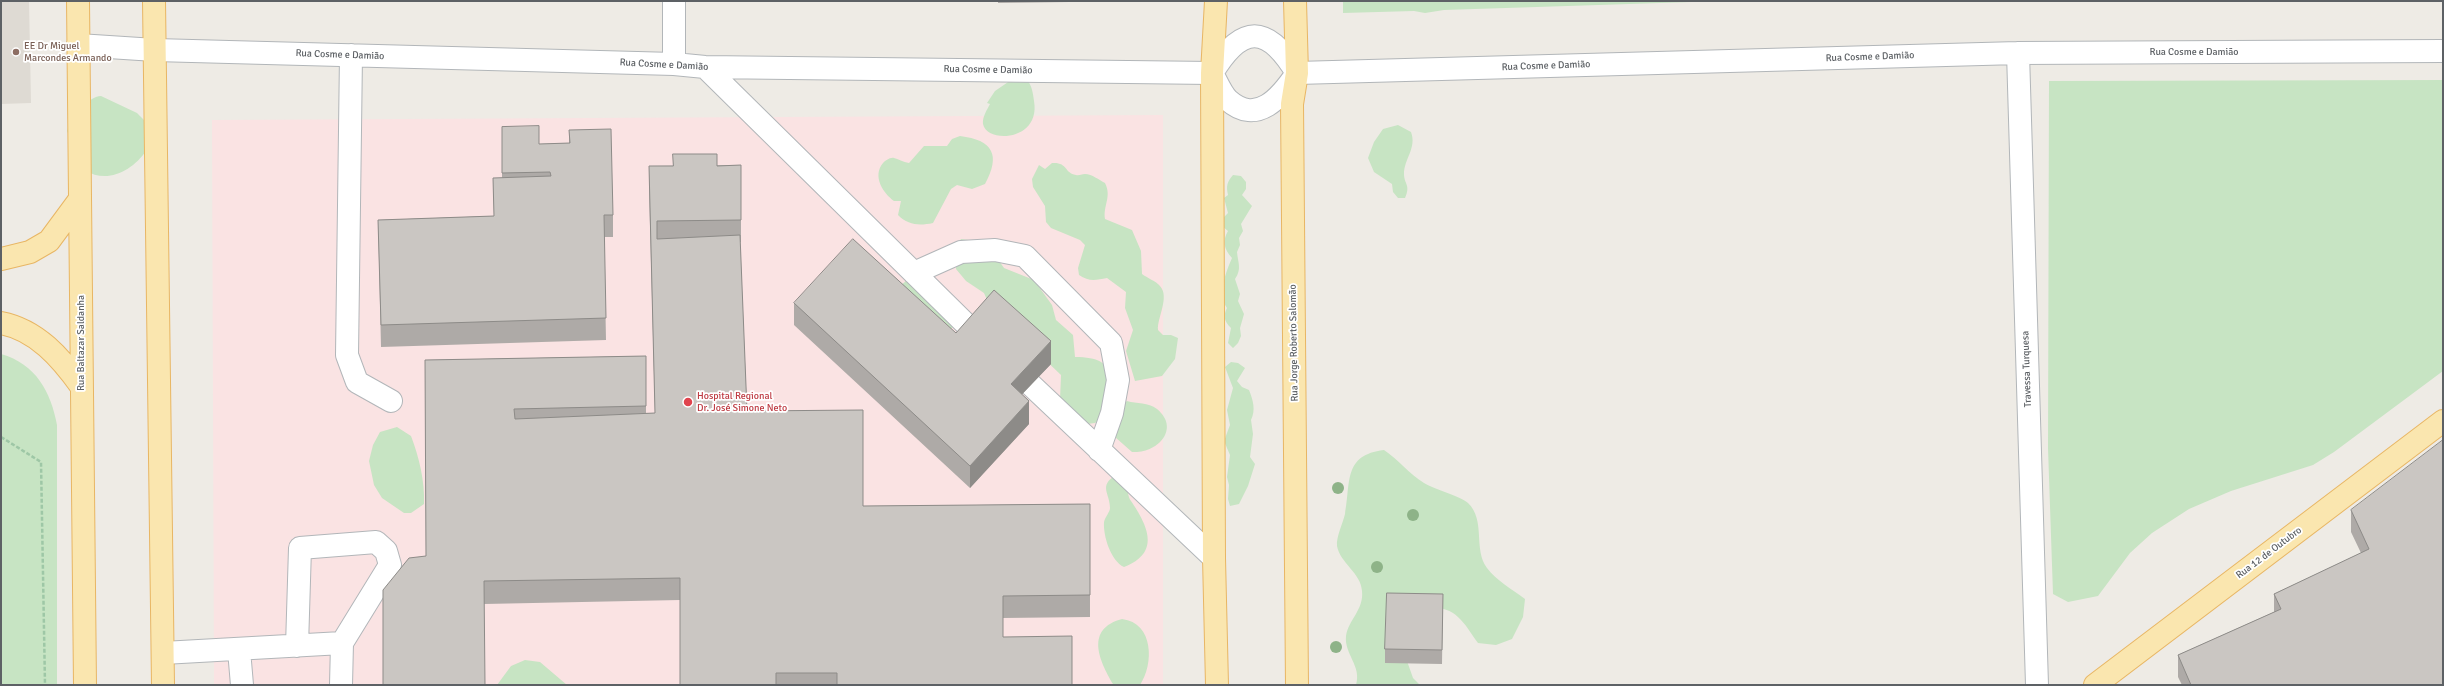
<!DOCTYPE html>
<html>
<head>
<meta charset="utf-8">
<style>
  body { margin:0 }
  #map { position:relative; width:2444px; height:686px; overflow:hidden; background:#eeebe5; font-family:Signika,sans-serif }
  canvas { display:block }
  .frame { position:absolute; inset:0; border:2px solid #5d6165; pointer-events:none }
</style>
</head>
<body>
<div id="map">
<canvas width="2444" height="686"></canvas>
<div class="frame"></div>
</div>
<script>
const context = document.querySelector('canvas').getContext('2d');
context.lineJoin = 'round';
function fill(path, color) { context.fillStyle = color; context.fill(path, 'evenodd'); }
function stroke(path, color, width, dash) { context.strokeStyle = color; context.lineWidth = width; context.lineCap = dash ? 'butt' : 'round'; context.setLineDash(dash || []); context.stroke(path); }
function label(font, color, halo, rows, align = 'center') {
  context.font = font + ' Signika,sans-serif'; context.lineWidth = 3.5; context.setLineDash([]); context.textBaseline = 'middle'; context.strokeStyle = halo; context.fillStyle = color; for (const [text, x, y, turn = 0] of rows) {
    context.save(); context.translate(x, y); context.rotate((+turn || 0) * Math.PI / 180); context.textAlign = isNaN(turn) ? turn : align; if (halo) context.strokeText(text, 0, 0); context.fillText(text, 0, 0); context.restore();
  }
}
fill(new Path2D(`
  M1,1h28l2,102 -30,1z`), '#dedad3');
fill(new Path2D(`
  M1163,115v570h-949l-2,-565z`), '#fae3e3');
fill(new Path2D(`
  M1343,1h379l-278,9 -19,3 -11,-2 -71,2z
  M1014,78l14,3c4,6 5,12 6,20 7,40 -47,43 -51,23 -1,-7 4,-14 7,-20l-3,-1 8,-12z
  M2443,80v291l-109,81 -21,13 -82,26 -42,18 -37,24 -22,20 -32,43 -30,6 -15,-8 -5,-146 1,-367z
  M101,96l36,17 9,9v29c-13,19 -39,34 -61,19l-18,-39c4,-12 21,-35 34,-35z
  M1398,125l13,7c6,16 -7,27 -7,42 0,10 7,11 1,24h-7l-5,-6 -1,-8 -18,-12 -6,-14 6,-16 9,-13z
  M960,136c33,4 41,19 25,48l-13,5 -15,-4 -6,4 -18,34c-14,3 -25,2 -35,-8l3,-14h-7c-11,-8 -22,-25 -11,-38 2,-2 7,-6 11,-5 4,1 9,4 15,5l15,-17h23l5,-7z
  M1052,163c16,-1 12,10 24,12 3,1 5,-1 9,-1 7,0 14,6 20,9 7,14 -2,22 0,36l27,11 9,21 1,23c5,4 14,7 18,12 10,11 -3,32 -2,44l5,5h8l7,3 -3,21 -13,17 -27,5 -9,-30 7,-21 -8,-22 1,-16 -19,-14c-11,2 -18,4 -28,-3l-1,-7 7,-23 -5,-5 -29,-12 -5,-6 -1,-16 -12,-19 -1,-8 7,-14 6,4z
  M1233,175l8,1 5,6v7l-4,6 10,11 -11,18 2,7 -4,7 1,7 -3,7c1,11 5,17 -2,27l5,15 -2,7 6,13 -4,14 1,8 -3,7 -5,5 -5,-5 3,-15c-7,-7 -8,-12 -4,-20 -10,-14 -1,-36 5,-50 -8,-9 -10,-17 -4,-27l-6,-5 1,-8 5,-5 -4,-15 4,-3c-2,-9 -1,-13 5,-20z
  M961,239l16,2 18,14 9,13 30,12 18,25 4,15 17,15 2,22c47,0 35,26 29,59l-9,7 -8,1 -27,-24 1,-25 -71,-68 -6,-14 -18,-12 -10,-12 1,-24z
  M913,280l45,42 -11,11 -47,-47 6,-5z
  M1,354c35,10 50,38 56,71v260h-56z
  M1231,362l7,1 7,5 -8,13 5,6 7,3c4,10 7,20 2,30l2,14 -3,23 5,7 -7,22 -9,18 -9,2 -2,-7 1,-14 -2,-8 3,-22 -6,-14 6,-16 -3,-15 6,-22 -8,-21z
  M1127,401c10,3 21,1 30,8 24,20 0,45 -25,43l-17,-15 5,-30z
  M397,427l14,9c8,21 14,45 13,68l-13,9h-7l-22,-15 -8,-13 -5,-24 4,-16 7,-13z
  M1384,450c14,9 25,24 40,33 11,7 37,13 44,20 18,17 5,46 19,65 9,12 26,22 38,31l-2,18 -11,22 -16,6 -18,-2c-15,-21 -21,-36 -50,-36l-21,54 6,17 7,7h-64c6,-19 -12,-31 -10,-49 2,-16 18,-26 16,-45 -1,-18 -22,-28 -25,-45 -1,-9 6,-23 8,-32 6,-32 -2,-59 39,-64z
  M1116,475c3,3 8,7 10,11 2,5 2,11 5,15 17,25 30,52 -7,66 -13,-6 -21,-31 -20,-45 1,-5 6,-10 6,-14 0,-15 -12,-22 6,-33z
  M1122,619c32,4 32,45 18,66h-29l2,-1c-14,-24 -28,-55 9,-65z
  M525,660l15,2 27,23h-70l14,-19z`), '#c7e4c3');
const minor = new Path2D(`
  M674,1v63
  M78,45l77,5 519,14 31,3 507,6
  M2018,53l19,632
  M351,55l-4,300 10,27 34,19
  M705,67l271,267
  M1212,73c5,9 9,20 16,27 29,26 53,-3 69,-27
  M1212,73c30,-49 55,-49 85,0
  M1297,73l721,-20 425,-2
  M914,273l47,-21 34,-2 30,6 86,87 7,37 -6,33 -13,37
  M1031,385l183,173
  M297,646l3,-98 76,-6 10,9 4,14 -48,78
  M239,650l3,35
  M163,653l179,-10 -1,42`);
const major = new Path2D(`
  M78,1l7,684
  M154,1l9,684
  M1216,1l-4,72 2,485 3,127
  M1295,1l2,72 -5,31 5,581
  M1,259l29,-7 19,-11 31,-42
  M1,323c36,7 60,35 80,63
  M2095,685l348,-264`);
stroke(minor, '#b2b6b9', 24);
stroke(major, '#e8b664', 24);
stroke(new Path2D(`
  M1,437l40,25 4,223`), '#9ec7a6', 2.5, [4, 2]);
stroke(minor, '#fff', 22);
stroke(major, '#fae6af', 22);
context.fillStyle = '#8eb388';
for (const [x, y] of [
  [1338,488],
  [1413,515],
  [1377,567],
  [1336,647]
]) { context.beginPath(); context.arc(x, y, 6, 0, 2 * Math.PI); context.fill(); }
fill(new Path2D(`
  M998,1h71v1l-71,1z
  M502,127l37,17 30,-1v-13l44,85v22h-9l2,103 -225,7 -3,-127 116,-4 -1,-38h9z
  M741,165v77h-1l7,169 116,95 227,-2v113l-87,1v19l69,48h-392v-85l-196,4 -58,-48 -1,-196 221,-4v57h9l-6,-225v-22z
  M794,303l257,61 -29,30 7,30 -59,64 -176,-163z
  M2351,510l92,175h-261l-4,-8v-22l96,-43v-18l87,-41 -10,-21z
  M1443,594l-1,70 -57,-1v-14z`), '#aeaaa7');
fill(new Path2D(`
  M1051,341v23l-40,42v-22z
  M1029,401v23l-59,64v-22z`), '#8d8b88');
const building = new Path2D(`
  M539,126v18l31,-1 -1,-13 42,-1 2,86h-9l2,103 -225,7 -3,-105 116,-4 -1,-38 58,-2 -1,-4 -48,1v-46z
  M673,154h44v12l24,-1v55l-84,1v18l83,-4 7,176 116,-1v96l227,-2v91l-87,1v41l69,-1v49h-235v-12h-61v12h-96v-107l-196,3 1,104h-102v-95l26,-32 17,-2 -1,-196 221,-4v50l-132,3 1,10 140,-6 -6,-247h24z
  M853,239l103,94 38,-43 57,51 -40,43 18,17 -59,65 -176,-163z
  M2443,440v245h-252l-13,-30 103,-46 -7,-15 95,-45 -18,-39z
  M1387,593l56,1 -1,56 -57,-1z`);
fill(building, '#cac6c2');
stroke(building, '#8d8b88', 1);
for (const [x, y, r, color] of [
  [16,52,4,"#8d6e63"],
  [688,402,5,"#e0444e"]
]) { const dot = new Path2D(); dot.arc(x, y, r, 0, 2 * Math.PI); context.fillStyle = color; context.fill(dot); stroke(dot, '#fff', 1.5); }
label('10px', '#785e54', '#fff', [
  ["EE Dr Miguel",24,46],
  ["Marcondes Armando",24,58]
], 'left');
label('10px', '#5d6165', '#fff', [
  ["Rua Cosme e Damião",2194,52],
  ["Rua Cosme e Damião",340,55,2],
  ["Rua Cosme e Damião",1870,57,-2],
  ["Rua Cosme e Damião",664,65,3],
  ["Rua Cosme e Damião",1546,66,-2],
  ["Rua Cosme e Damião",988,70,1],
  ["Rua Baltazar Saldanha",81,343,-90],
  ["Rua Jorge Roberto Salomão",1294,343,-91],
  ["Travessa Turquesa",2027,369,-92],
  ["Rua 12 de Outubro",2269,553,-37]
]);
label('10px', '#be3a42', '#fff', [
  ["Hospital Regional",697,396],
  ["Dr. José Simone Neto",697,408]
], 'left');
</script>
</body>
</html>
